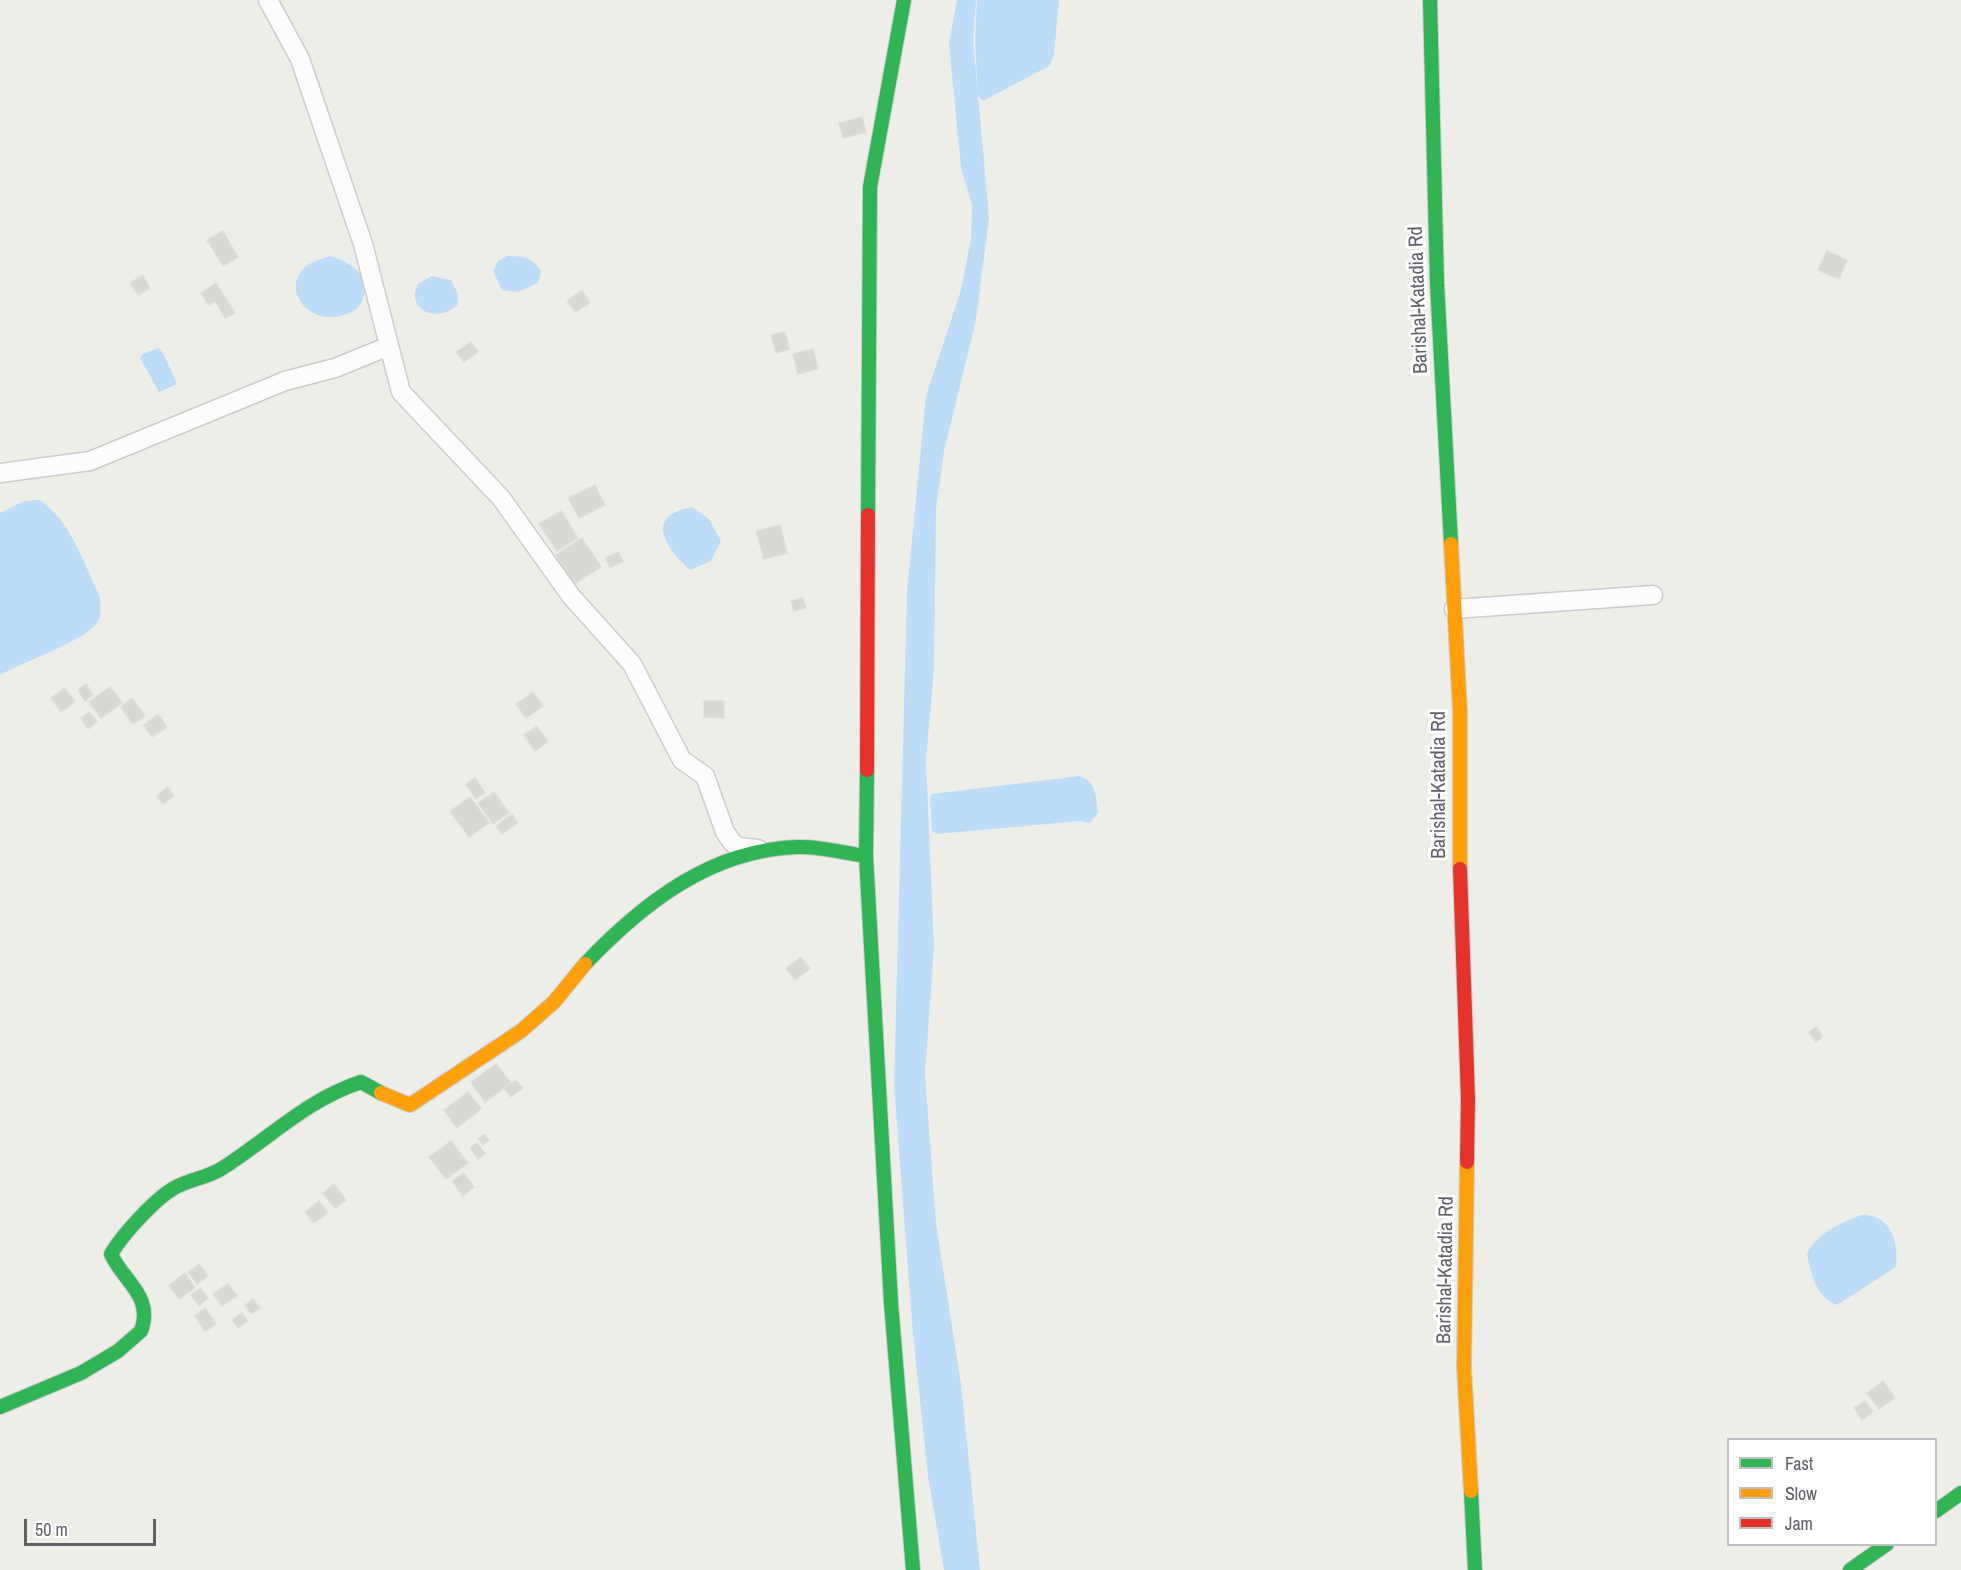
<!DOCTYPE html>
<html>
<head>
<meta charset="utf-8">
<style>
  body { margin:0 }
  #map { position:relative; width:1961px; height:1570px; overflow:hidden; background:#eeeee9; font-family:"Archivo Narrow",sans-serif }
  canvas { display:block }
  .legend { position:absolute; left:1727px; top:1438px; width:210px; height:108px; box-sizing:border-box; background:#fff; border:2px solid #bfc0c3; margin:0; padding:8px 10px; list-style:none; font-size:18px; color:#5e6168 }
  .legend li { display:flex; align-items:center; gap:12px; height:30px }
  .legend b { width:30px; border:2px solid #bfc0c3 }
  .scale { position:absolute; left:24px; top:1519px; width:132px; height:27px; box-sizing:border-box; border:3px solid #5e6168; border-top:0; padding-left:8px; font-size:18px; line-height:21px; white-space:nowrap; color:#5e6168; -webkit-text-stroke:4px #fff; paint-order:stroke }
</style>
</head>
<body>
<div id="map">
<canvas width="1961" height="1570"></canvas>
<ul class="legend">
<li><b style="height:8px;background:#30b455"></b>Fast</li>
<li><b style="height:8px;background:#ff9f0a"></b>Slow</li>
<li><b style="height:8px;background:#e5322d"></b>Jam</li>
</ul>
<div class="scale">50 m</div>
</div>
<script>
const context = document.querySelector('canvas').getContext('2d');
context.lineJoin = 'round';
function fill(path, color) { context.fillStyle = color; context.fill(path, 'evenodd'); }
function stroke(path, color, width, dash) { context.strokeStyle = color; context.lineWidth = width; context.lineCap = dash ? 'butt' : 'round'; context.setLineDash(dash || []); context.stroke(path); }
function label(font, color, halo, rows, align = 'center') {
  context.font = font + ' "Archivo Narrow",sans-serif'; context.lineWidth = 6; context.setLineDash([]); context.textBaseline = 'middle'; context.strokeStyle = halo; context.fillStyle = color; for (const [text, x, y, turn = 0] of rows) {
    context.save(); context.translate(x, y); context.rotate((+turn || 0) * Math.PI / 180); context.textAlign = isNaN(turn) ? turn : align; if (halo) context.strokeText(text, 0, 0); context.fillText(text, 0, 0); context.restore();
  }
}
fill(new Path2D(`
  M957,0h19l-3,40 16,177 -13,103 -32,131 -8,58 -2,160 -8,91 8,187 -9,127 11,150 25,160 19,186h-36l-16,-94 -15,-141 -19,-250 13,-493 19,-196 35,-106 10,-51 1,-34 -11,-37 -12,-125z
  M977,0h82l-5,55 -5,11 -66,35 -5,-5 -3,-54z
  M330,256c24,7 45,23 30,49 -5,7 -12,9 -20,11 -32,8 -59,-27 -35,-49 7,-6 17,-8 25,-11z
  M507,256c17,0 26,1 34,16l-3,11 -20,9 -16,-2 -9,-19 5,-10z
  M432,276l19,4 7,14v10c-22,22 -53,4 -40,-20z
  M158,348l5,5 14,31 -18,8 -19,-34 3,-4z
  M40,500c31,22 43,61 59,95 2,8 3,21 -2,28 -14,19 -74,39 -97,52v-162l24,-12z
  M692,507l17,12 12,22 -10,20 -21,9c-24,-22 -47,-54 2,-63z
  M1080,776c17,6 16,22 18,37l-8,10 -10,-2 -143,13 -5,-3 -2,-33 2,-4z
  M1862,1215c29,-1 37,28 34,52l-59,38c-20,-7 -26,-31 -30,-50 6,-20 37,-34 55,-40z`), '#bddcf8');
const building = new Path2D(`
  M862,117l4,15 -23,6 -4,-15z
  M223,231l15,26 -15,9 -16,-26z
  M1827,251l20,9 -8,19 -21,-9z
  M143,275l7,13 -12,7 -8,-12z
  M216,283l19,30 -10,5 -10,-17 -6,4 -8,-12z
  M582,290l8,13 -15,9 -8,-11z
  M785,332l4,17 -13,4 -5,-18z
  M471,342l7,10 -14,10 -8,-10z
  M813,349l5,20 -20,5 -5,-20z
  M595,485l10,20 -26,13 -11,-20z
  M561,511l17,27 -21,13 -18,-27z
  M780,525l7,28 -23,6 -8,-28z
  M582,538l19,29 -27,17 -18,-29z
  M618,552l5,9 -13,7 -5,-10z
  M803,598l3,10 -12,3 -3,-10z
  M86,684l7,11 -8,6 -7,-11z
  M110,687l12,16 -21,15 -12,-16z
  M65,688l10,14 -14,10 -10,-14z
  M533,692l10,14 -17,12 -10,-14z
  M132,698l13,18 -12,8 -12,-17z
  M704,701h20v17l-20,-1z
  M89,712l8,10 -9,7 -7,-11z
  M158,714l9,13 -15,10 -8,-12z
  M537,726l11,16 -13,9 -11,-16z
  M475,778l10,15 -9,6 -10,-15z
  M168,787l6,9 -11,8 -6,-8z
  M494,792l15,21 -16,11 -15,-21z
  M470,797l19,26 -20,14 -19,-26z
  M512,814l6,9 -16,11 -6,-8z
  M801,957l9,12 -15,11 -9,-12z
  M1816,1027l7,10 -7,5 -7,-10z
  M496,1064l15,19 -26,19 -14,-20z
  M516,1080l7,8 -12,9 -7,-9z
  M468,1092l13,17 -24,19 -13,-18z
  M484,1134l5,6 -6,5 -5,-6z
  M451,1141l17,22 -22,16 -17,-22z
  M477,1143l8,10 -7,6 -8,-11z
  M464,1173l10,14 -11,9 -11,-15z
  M334,1184l12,16 -11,8 -12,-15z
  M319,1201l9,12 -14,10 -9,-11z
  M199,1264l9,12 -11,8 -9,-12z
  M185,1273l10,15 -16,11 -10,-14z
  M228,1284l9,12 -15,10 -9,-12z
  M200,1288l8,10 -9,8 -8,-11z
  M253,1299l7,9 -9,6 -6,-9z
  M205,1308l11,16 -11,7 -10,-15z
  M242,1313l6,8 -10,7 -6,-8z
  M1883,1381l12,17 -16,11 -12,-16z
  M1865,1401l8,11 -11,8 -8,-12z`);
fill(building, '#d8d7d4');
stroke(building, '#deddd8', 1.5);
const street = new Path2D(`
  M268,0l32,59 63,185 38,148 100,106 70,98 61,68 50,96 23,16 20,56 7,10 6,5 20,2
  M0,473l90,-12 195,-80 50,-13 54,-22
  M1454,609l199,-14`);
const fast = new Path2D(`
  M1430,0l7,283 14,261
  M868,515l2,-328 34,-187
  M867,770l-1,86 25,447 22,267
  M585,964c58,-61 126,-114 212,-117 23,-1 46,6 69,9
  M0,1407l81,-34 37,-22 23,-20c13,-35 -18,-50 -30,-77 12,-20 46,-58 67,-68 14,-7 30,-9 43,-17 48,-30 85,-69 140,-87l20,11
  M1471,1491l4,79
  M1936,1511l25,-18
  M1850,1570l37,-26`);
const slow = new Path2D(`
  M1451,544l9,168v157
  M381,1093l29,12 111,-74 33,-29 31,-38
  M1467,1162l-3,205 7,124`);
const jam = new Path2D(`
  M867,770l1,-255
  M1460,869l8,230 -1,63`);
stroke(street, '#cbcbcb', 21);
stroke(fast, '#cbcbcb', 16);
stroke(slow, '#cbcbcb', 16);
stroke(jam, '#cbcbcb', 16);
stroke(street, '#fcfcfc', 18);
stroke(fast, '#30b455', 14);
stroke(slow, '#ff9f0a', 14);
stroke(jam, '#e5322d', 14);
label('20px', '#5e6168', '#fff', [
  ["Barishal-Katadia Rd",1419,300,-92],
  ["Barishal-Katadia Rd",1440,785,-90],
  ["Barishal-Katadia Rd",1446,1270,-89]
]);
</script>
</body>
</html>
